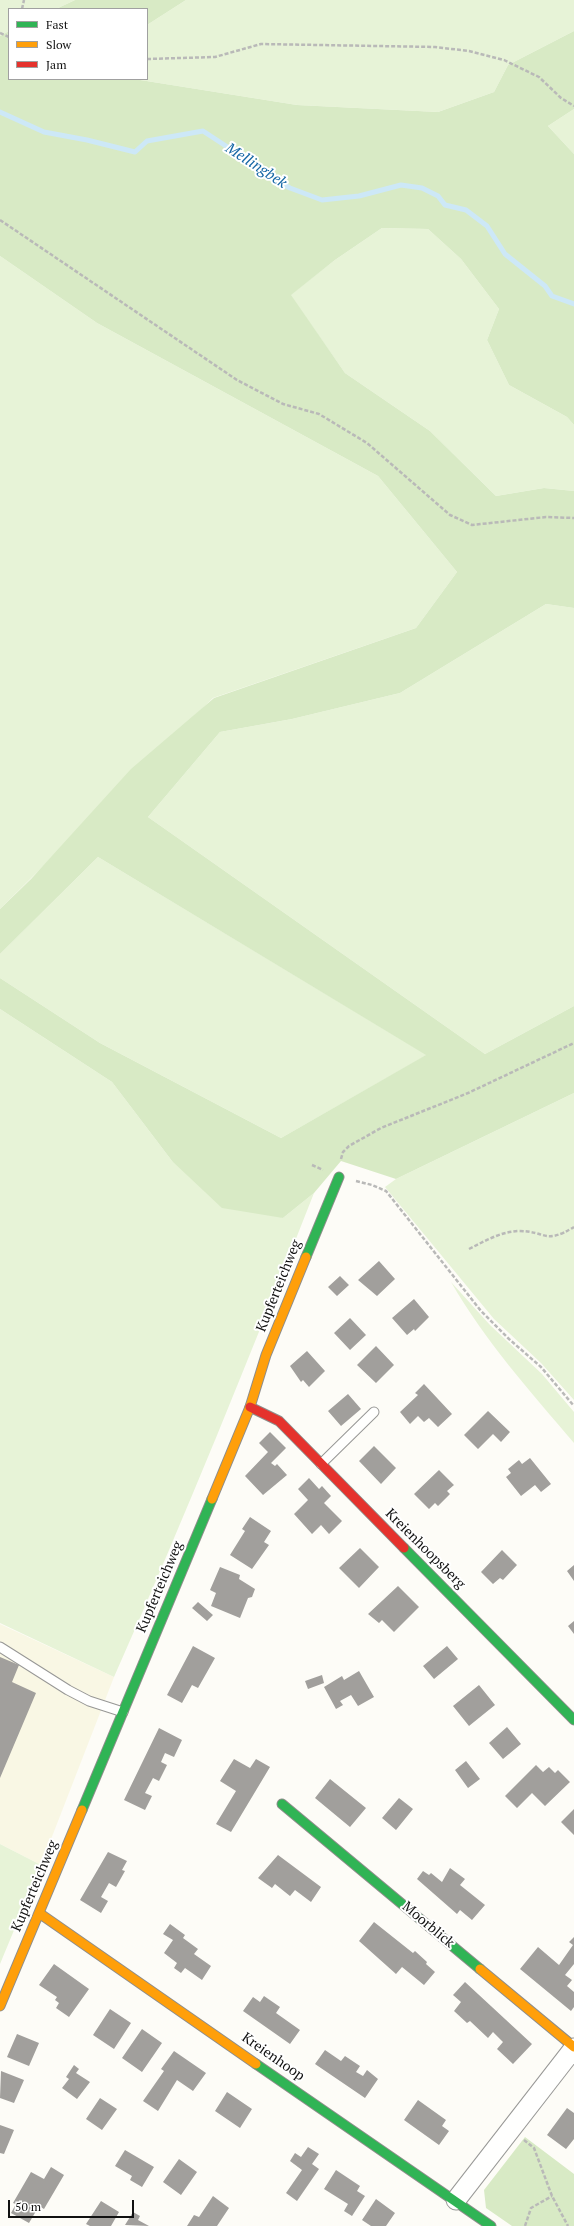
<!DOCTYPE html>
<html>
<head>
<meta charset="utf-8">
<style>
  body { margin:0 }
  #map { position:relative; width:574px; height:2226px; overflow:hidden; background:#fdfcf7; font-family:"PT Serif",serif }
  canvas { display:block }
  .legend { position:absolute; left:8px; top:8px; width:140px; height:72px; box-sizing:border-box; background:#fff; border:1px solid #a0a0a0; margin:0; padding:5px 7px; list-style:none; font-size:12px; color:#111 }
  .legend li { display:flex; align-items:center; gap:8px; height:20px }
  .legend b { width:20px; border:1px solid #a0a0a0 }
  .scale { position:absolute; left:8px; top:2200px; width:126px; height:18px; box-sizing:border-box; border:2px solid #111; border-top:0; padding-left:5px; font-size:12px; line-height:14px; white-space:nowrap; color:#111; -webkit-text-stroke:3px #fff; paint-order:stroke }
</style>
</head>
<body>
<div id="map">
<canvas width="574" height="2226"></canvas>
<ul class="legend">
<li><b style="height:5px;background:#30b455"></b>Fast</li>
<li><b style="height:5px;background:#ff9f0a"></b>Slow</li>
<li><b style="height:5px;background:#e5322d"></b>Jam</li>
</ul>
<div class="scale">50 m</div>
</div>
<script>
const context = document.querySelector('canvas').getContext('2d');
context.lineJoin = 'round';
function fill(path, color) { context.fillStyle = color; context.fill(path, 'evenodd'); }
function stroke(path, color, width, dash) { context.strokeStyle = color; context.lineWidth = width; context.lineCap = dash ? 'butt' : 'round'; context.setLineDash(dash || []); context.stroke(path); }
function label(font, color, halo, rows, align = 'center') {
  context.font = font + ' "PT Serif",serif'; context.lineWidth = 4; context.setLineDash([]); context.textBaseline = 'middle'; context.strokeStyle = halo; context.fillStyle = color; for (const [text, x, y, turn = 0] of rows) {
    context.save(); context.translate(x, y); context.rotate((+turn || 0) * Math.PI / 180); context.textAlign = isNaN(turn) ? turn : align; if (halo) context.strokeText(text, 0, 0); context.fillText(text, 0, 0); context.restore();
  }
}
fill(new Path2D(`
  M0,1624l114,53 -73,188 -41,-21z`), '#f9f7e4');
fill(new Path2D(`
  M0,0h75l-19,9h-47v22l-9,5z
  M186,0h388v31l-66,34 -14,27 -56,20 -141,-7 -163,-26h13v-54z
  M574,109v45l-26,-28z
  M382,228l46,1 33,30 38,50 -12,31 22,45 58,32 7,8v66l-30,-3 -48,8 -66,-65 -85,-58 -55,-78 45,-35z
  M0,256l97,67 281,153 79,96 -41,56 -203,70 -213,211z
  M546,604l28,4v398l-89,48 -337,-237 72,-85 72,-13 108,-26z
  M98,857l329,198 -146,83 -181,-95 -100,-65v-24z
  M0,1009l112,73 60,79 111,57 31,-25c-64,163 -129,324 -200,484l-114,-54z
  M574,1093v307l-33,-37 -47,-44 -109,-132 11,-8z
  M451,1282l39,43 52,49 32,38v31c-44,-52 -89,-102 -123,-161z
  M0,1844l41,21 -41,99z`), '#e7f3d7');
fill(new Path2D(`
  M75,0h111l-39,25v-16h-91z
  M9,31v48h125l163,26 141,7 56,-20 14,-27 66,-34v78l-26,17 26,28v271l-7,-8 -58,-32 -22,-45 12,-31 -38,-50 -33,-30 -46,-1 -47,32 -44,35 54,78 85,58 66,65 48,-8 30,3v117l-28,-4 -146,89 -108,26 -72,13 -72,85 337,237 89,-48v87l-178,86 -55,-18 -27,32 -31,25 -61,-10 -50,-47 -60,-79 -112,-73v-31l100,65 181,95 145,-83 -328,-198 -98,97v-45l31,-30 100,-110 83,-71 202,-70 41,-56 -79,-96 -281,-153 -97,-67v-220z
  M525,2137l49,37v52h-62l-26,-18 -2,-18z`), '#d8eac5');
stroke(new Path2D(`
  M0,112l44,20 43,8 48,12 12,-11 56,-10 29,19 30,23 28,15 32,12 37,-4 42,-11 21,3 16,8 7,9 21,5 21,16 18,28 40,32 7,10 22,8`), '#cde8f7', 5);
fill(new Path2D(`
  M379,1261l16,18 -18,17 -19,-16z
  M340,1276l9,9 -12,11 -9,-9z
  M414,1299l15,18 -14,14 -1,-2 -7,6 -15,-17z
  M350,1318l16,17 -16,15 -16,-17z
  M376,1346l18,19 -18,18 -19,-18z
  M307,1351l18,20 -16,16 -6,-7 -2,2 -11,-16z
  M424,1384l28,30 -14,13 -9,-9 -5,4 -6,-6 -8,8 -10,-12 18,-17 -3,-2z
  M348,1394l13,15 -20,17 -13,-15z
  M488,1411l22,21 -9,10 -8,-8 -15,15 -14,-14z
  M270,1432l16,16 -15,15 4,3 2,-2 10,11 -24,20 -18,-19 23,-24 -9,-9z
  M374,1446l22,22 -15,16 -22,-23z
  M530,1458l21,26 -10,8 -6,-7 -14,11 -15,-19 5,-4 -3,-4 11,-9 3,4z
  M439,1470l15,15 -7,6 3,3 -12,12 -3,-3 -6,6 -15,-15z
  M309,1478l10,11 3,-3 9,10 -7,7 18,18 -13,13 -8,-9 -9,9 -18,-20 14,-14 -10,-11z
  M250,1517l21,14 -7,11 5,3 -17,24 -22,-14 15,-24 -3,-2z
  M360,1548l19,19 -20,21 -20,-20z
  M502,1550l15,15 -14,15 -3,-2 -7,6 -12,-12z
  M574,1565v16l-7,-10z
  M220,1567l20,8 -1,4 16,10 -3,8 -4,1 -8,20 -29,-12 5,-13 -6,-3z
  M398,1586l21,21 -25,25 -12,-12 -3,3 -11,-9z
  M198,1602l15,13 -6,6 -15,-13z
  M574,1621v13l-6,-8z
  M193,1646l22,12 -17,30 -6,-3 -10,18 -15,-8z
  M447,1646l11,13 -24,20 -11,-13z
  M0,1657l19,8 -7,17 24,11 -36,85z
  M359,1671l15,26 -16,9 -7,-11 -11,6 3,4 -7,4 -12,-22 18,-11 2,4z
  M322,1675l2,8 -16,6 -3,-8z
  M479,1685l16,20 -26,21 -16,-20z
  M507,1727l14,17 -18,15 -14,-16z
  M159,1728l23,12 -8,17 -9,-4 -4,9 6,3 -8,16 -6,-3 -8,15 7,3 -7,14 -21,-10z
  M234,1759l16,9 6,-9 14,8 -39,65 -15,-8 20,-33 -16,-10z
  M466,1761l14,18 -12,9 -13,-18z
  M536,1765l7,7 6,-5 6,6 3,-3 12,12 -25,24 -13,-13 -15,15 -12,-12z
  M330,1779l36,29 -16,19 -35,-29z
  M399,1798l14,11 -17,21 -14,-12z
  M574,1809v26l-13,-13z
  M108,1852l19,9 -5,9 3,1 -9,16 -7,-4 -8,14 7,4 -7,12 -21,-13z
  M278,1855l43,32 -10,15 -16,-12 -5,6 -15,-12 -3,4 -14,-10z
  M450,1868l15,11 -5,6 25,20 -13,15 -12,-10 -3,4 -40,-35 6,-8 6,4 2,-2 11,9z
  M374,1922l39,31 2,-2 12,11 -1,2 9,8 -11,13 -22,-18 -6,7 -37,-33z
  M170,1924l15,11 -2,3 15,11 -4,5 17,12 -9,14 -17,-12 -4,5 -7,-5 3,-5 -13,-10 9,-13 -10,-6z
  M574,1937v27l-9,11 7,5 -5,6 7,6v15l-3,4 -51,-42 18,-22 21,18 14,-20 -4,-3z
  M54,1964l35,25 -20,28 -13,-9 3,-5 -4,-3 2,-3 -18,-12z
  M465,1982l67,62 -19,20 -16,-15 6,-7 -10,-10 -5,6 -18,-17 -3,2 -13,-12 7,-9 -8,-7z
  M264,1996l16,11 -4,6 24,17 -10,14 -47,-33 10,-14 7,5z
  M110,2009l21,14 -17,26 -21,-14z
  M142,2029l20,14 -20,29 -20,-14z
  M17,2034l22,9 -10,23 -22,-9z
  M325,2050l16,11 4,-5 15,10 -4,6 7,4 4,-6 11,9 -13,19 -50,-34z
  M174,2051l32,22 -13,18 -16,-11 -19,31 -15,-10 21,-30 -3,-2z
  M74,2065l5,4 -3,4 14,9 -13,17 -15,-11 7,-9 -3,-2z
  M1,2071l23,9 -10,23 -14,-5z
  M227,2092l25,17 -12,19 -25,-17z
  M100,2098l17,11 -15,21 -16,-11z
  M418,2100l28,20 -4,6 7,5 -10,14 -35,-25z
  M567,2108l7,5v26l-8,10 -19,-14z
  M0,2125l14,5 -10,24 -4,-1z
  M308,2147l11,7 -7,10 7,5 -22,32 -11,-8 16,-23 -12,-9 5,-8 6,4z
  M125,2150l29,17 -12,20 -12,-7 2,-4 -17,-10z
  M179,2159l18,13 -16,23 -18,-13z
  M51,2167l13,8 -20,34 -5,-3 -10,17 -18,-10 5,-9 -3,-1 18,-31 13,7z
  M336,2170l24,16 -3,5 8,5 -13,20 -8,-5 4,-7 -24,-15z
  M213,2196l16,12 -12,18h-30l7,-11 5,2z
  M376,2199l19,14 -9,13h-15l-9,-6z
  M101,2201l18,11 -8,14h-21l-4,-2z
  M133,2212l7,4 -2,4 11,6 -24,-1z`), '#a19f9c');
const lane = new Path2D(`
  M321,1464l53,-52
  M0,1647l68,43 21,11 34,11`);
const street = new Path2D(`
  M456,2200l118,-152`);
const fast = new Path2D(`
  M306,1257l33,-80
  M404,1548l170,172
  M282,1804l198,165
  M82,1810l130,-311
  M256,2064l235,162`);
const slow = new Path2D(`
  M212,1499l38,-92 16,-52 40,-98
  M39,1913l217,151
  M480,1969l94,78
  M0,2006l82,-196`);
const jam = new Path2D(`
  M250,1407l29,14 125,127`);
stroke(lane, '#979795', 11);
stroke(street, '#979795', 21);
stroke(fast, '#8e8d8b', 11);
stroke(slow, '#8e8d8b', 11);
stroke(jam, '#8e8d8b', 11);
stroke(new Path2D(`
  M22,9l2,-9
  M0,33l9,4
  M147,59l68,-2 46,-13 174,3 34,4 35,9 35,17 22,21 13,8
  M0,220l237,160 46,24 36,10 48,29 83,72 22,10 74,-8 28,1
  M341,1159l2,-7 6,-6 32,-18 87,-35 106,-50
  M312,1165l11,5
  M356,1181l16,4 14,6 95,120 28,28 32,28 33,39
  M469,1249c16,-8 31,-17 49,-18 29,0 26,14 56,-4
  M524,2140l10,8 18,48 16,30
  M525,2226l6,-18 21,-12`), '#b9b9b8', 2.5, [4, 2]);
stroke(lane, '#fffffe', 9);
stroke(street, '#fffffe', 19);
stroke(fast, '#30b455', 9);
stroke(slow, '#ff9f0a', 9);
stroke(jam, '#e5322d', 9);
label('14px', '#111', '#fff', [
  ["Kupferteichweg",279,1286,-68],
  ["Kreienhoopsberg",425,1549,45],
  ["Kupferteichweg",160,1587,-67],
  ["Kupferteichweg",35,1886,-67],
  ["Moorblick",428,1925,40],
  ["Kreienhoop",273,2057,35]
]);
label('italic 15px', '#1768a6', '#fff', [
  ["Mellingbek",256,166,33]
]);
</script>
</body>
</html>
